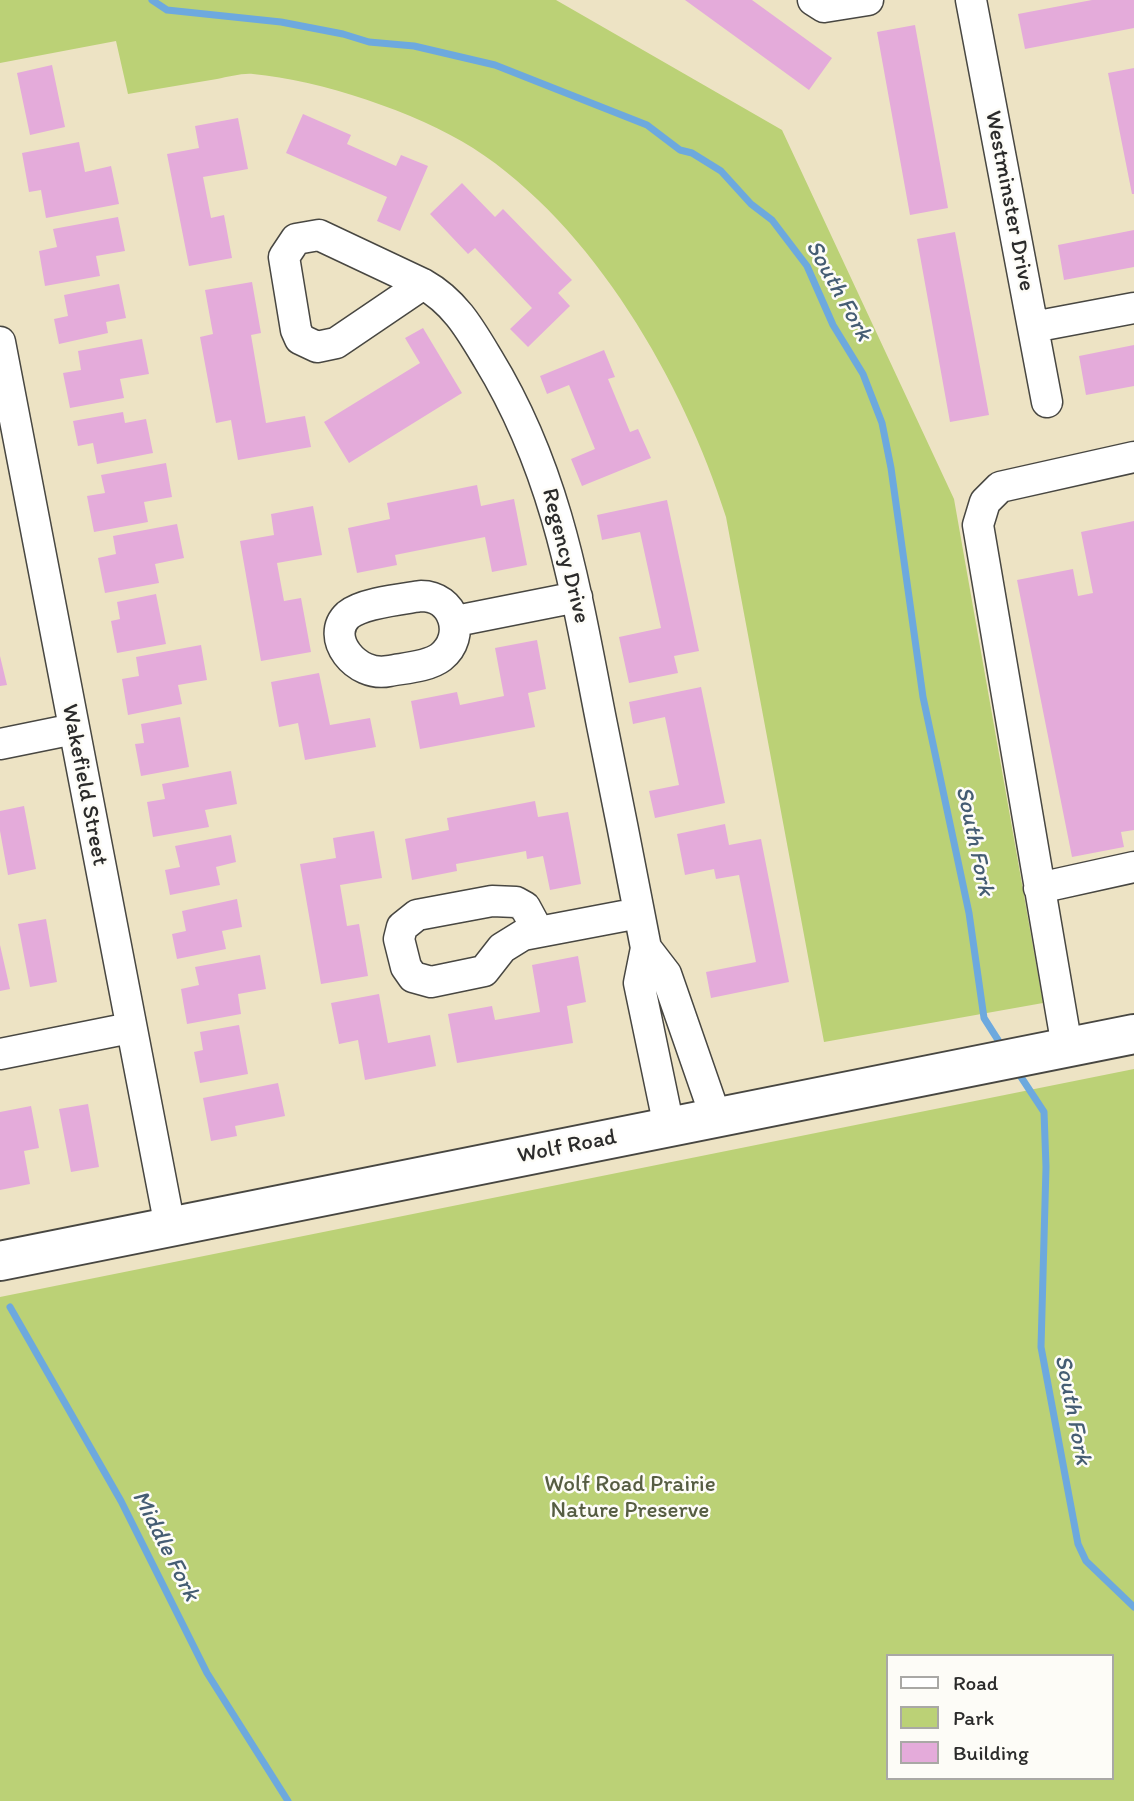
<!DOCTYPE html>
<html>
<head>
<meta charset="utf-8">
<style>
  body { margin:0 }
  #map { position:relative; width:1134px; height:1801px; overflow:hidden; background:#ede3c4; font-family:Itim,sans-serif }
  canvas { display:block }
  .legend { position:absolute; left:886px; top:1654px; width:228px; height:126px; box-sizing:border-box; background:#fdfcf7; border:2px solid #a9a8a5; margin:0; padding:9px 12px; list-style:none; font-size:21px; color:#2b2b2b }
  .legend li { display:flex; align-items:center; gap:14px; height:35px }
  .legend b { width:35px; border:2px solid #a9a8a5 }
</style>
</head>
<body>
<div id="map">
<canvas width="1134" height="1801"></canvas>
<ul class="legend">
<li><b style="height:9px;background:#fff"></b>Road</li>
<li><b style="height:19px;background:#bbd176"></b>Park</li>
<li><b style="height:19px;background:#e4abda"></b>Building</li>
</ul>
</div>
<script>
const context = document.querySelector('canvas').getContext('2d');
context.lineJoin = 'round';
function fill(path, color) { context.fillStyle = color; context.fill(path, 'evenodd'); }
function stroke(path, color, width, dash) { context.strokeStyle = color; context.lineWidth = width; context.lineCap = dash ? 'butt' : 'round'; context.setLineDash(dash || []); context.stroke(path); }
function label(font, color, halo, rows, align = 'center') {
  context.font = font + ' Itim,sans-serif'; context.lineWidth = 5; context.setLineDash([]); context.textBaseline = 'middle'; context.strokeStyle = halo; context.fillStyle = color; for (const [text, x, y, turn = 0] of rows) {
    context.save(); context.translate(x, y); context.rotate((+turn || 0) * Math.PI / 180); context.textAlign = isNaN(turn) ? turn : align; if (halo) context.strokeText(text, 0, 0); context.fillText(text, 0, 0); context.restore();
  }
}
fill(new Path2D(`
  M0,0h556l226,130 172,369 89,504 -219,39 -98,-525c-42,-134 -133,-292 -253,-369 -57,-36 -153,-68 -220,-74 -11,-1 -25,3 -36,5 -30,5 -60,10 -89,15l-12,-53 -116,22z
  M1134,1069v732h-1134v-504zM887,1656h224v122h-224z`), '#bbd176');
stroke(new Path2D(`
  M152,0l15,10 114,12 62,12 26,8 45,4 81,19 152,60 33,25 12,3 29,18 30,33 21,16 35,46 26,59 30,49 19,49 9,45 32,229 46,216 15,105 14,22
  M1021,1077l23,35 2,55 -5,180 37,197 8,17 48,46
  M10,1307l111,194 86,172 81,128`), '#6da9de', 7);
fill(new Path2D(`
  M685,0h67l80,58 -23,32z
  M1092,0h42v28l-109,21 -7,-35z
  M915,25l33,183 -38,7 -33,-183z
  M52,65l13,62 -35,8 -13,-62z
  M1134,68v126h-2l-24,-121z
  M303,114l48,21 -4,9 49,22 5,-11 27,11 -28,65 -23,-10 10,-24 -101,-44z
  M238,118l10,51 -45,8 8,41 13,-3 8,43 -43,8 -22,-112 32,-6 -4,-22z
  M79,142l6,30 26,-6 8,38 -73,14 -5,-28 -12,2 -7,-39z
  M462,183l33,34 8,-8 69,71 -14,13 12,13 -42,41 -18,-18 22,-21 -57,-60 -7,6 -38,-40z
  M118,217l7,34 -29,5 4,20 -55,10 -6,-35 18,-4 -4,-18z
  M1134,230v37l-70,13 -6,-35z
  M955,232l34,183 -39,7 -33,-183z
  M252,282l9,51 -10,2 15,88 39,-7 6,31 -73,13 -7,-40 -15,3 -16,-86 13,-3 -8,-44z
  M119,284l7,34 -20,4 2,11 -49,11 -5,-25 14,-3 -4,-21z
  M423,328l39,65 -113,70 -25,-41 96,-59 -15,-25z
  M142,339l7,35 -29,5 4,19 -54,10 -7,-35 18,-3 -3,-19z
  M1134,345v41l-48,9 -7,-39z
  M604,350l11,27 -7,2 22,53 8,-3 13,29 -69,28 -11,-27 24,-10 -26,-64 -22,9 -7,-18z
  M123,412l2,11 21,-4 7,34 -56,11 -4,-21 -15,3 -5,-25z
  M166,463l6,34 -28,5 4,20 -54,10 -7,-36 18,-3 -4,-18z
  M477,485l4,21 33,-7 13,66 -35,7 -7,-35 -90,18 2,10 -40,8 -9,-45 42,-9 -3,-16z
  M667,500l32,151 -25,5 4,17 -49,10 -10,-46 42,-9 -21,-96 -38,8 -5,-25z
  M313,506l9,49 -45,8 7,38 17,-3 10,54 -50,9 -21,-120 34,-6 -3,-21z
  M1134,521v309l-13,2 3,15 -52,10 -55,-277 56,-11 5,27 15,-3 -12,-61z
  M177,524l7,34 -29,6 4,19 -54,10 -7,-35 18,-4 -3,-18z
  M156,594l10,50 -49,9 -6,-32 9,-2 -3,-17z
  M537,640l9,49 -18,4 7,34 -115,22 -9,-48 46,-9 3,13 44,-9 -9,-48z
  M201,645l6,35 -29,5 4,19 -54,11 -6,-36 17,-3 -3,-19z
  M0,656l7,29 -7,1z
  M319,673l11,52 40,-7 6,29 -71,13 -7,-37 -19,4 -8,-45z
  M701,687l24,116 -70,15 -6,-27 30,-6 -14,-68 -32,7 -4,-22z
  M180,717l9,50 -48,9 -6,-32 9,-1 -3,-19z
  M231,771l6,33 -32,6 4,17 -56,10 -6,-35 18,-3 -3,-15z
  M535,801l3,16 30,-5 13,72 -31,6 -7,-34 -16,3 -1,-8 -70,13 1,7 -45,9 -7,-41 44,-9 -2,-12z
  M24,806l12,63 -28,6 -8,-44v-20z
  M725,824l4,21 32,-6 28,143 -78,16 -5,-26 50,-10 -17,-87 -23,4 -2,-10 -29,6 -8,-41z
  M374,831l8,47 -42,7 7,41 12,-2 9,52 -47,8 -21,-120 36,-6 -3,-20z
  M231,835l5,27 -20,5 4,18 -50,10 -5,-25 15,-3 -5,-21z
  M237,899l5,28 -20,4 4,18 -49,10 -5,-25 14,-3 -4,-20z
  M46,919l11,63 -27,5 -12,-63z
  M0,945l10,44 -10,2z
  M260,955l6,34 -28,5 3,20 -54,10 -6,-35 18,-4 -4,-18z
  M578,956l8,46 -19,4 6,37 -116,20 -9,-49 44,-8 3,14 45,-8 -8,-47z
  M379,994l9,49 42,-8 6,31 -71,14 -7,-40 -19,4 -8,-41z
  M239,1025l9,49 -48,9 -6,-31 9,-2 -3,-18z
  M278,1083l7,33 -50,10 2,10 -26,5 -8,-43z
  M88,1104l11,63 -28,5 -12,-63z
  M31,1106l8,42 -15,3 6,33 -30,6v-78z`), '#e4abda');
const minor = new Path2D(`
  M813,0l11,7 44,-7
  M971,0l76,402
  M423,284l-87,59 -19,4 -17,-8 -4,-9 -12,-73 12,-18 23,-4 104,49c32,18 47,45 65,75 71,116 88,235 114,366 15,74 30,149 44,223l-7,35 30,144
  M1033,327l101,-19
  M0,342l170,885
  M421,596c33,0 46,40 20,61 -13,10 -37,11 -52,14 -33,7 -65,-34 -41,-56 14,-12 55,-16 73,-19z
  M456,621l121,-24
  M0,744l74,-15
  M1039,888l95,-21
  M538,931l-13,-24 -9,-5 -24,-1 -75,14 -15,12 -3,12 7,28 7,10 18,5 53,-11 18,-23 21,-13 116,-22
  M646,948l20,26 50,144
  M1067,1047l-89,-522 7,-23 15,-15 134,-30
  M0,1054l130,-26`);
const major = new Path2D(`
  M0,1261l1134,-227`);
stroke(minor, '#484742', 33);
stroke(major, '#484742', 42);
stroke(minor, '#fff', 30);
stroke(major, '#fff', 38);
label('23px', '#2b2b2b', '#fdfcf7', [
  ["Westminster Drive",1009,201,79],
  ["Regency Drive",565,556,76],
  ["Wakefield Street",84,785,79],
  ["Wolf Road",567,1147,-11]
]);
label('23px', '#565d42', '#fdfcf7', [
  ["Wolf Road Prairie",630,1485],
  ["Nature Preserve",630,1511]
]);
label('italic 24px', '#455d73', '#fdfcf7', [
  ["South Fork",838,291,61],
  ["South Fork",974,841,78],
  ["South Fork",1072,1410,79],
  ["Middle Fork",165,1546,63]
]);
</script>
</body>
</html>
